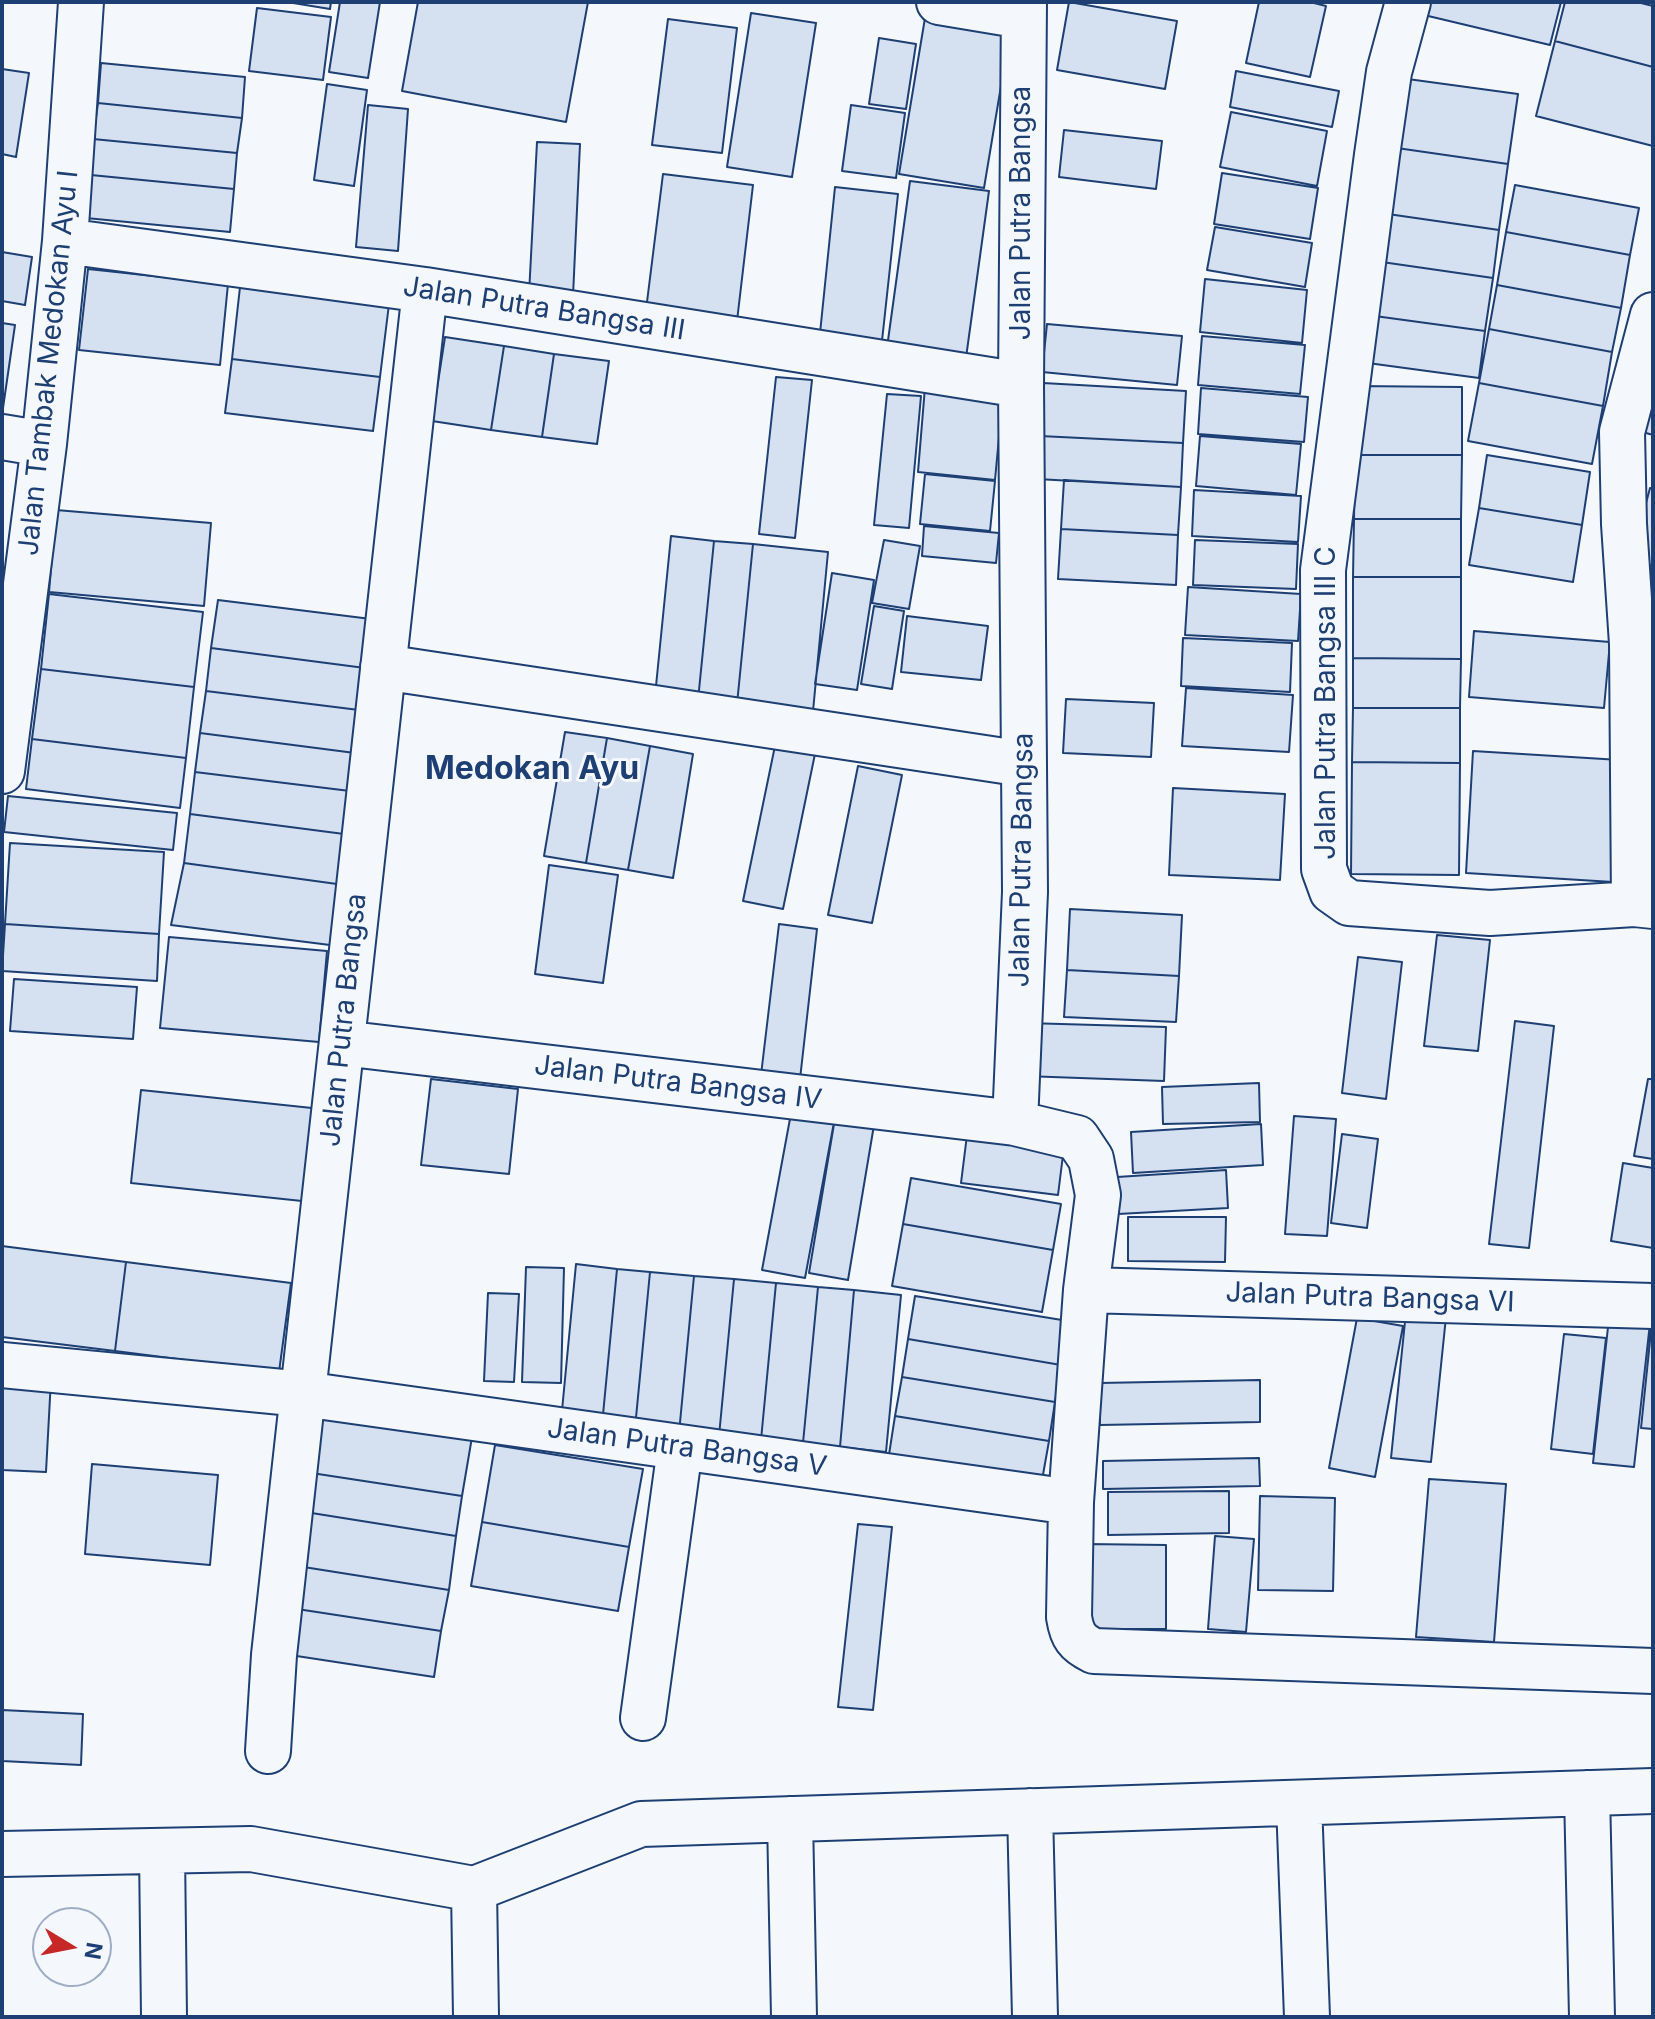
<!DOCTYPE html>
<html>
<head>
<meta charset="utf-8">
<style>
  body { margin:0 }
  #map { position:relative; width:1655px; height:2019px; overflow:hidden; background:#f4f7fb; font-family:Inter,sans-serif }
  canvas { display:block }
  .frame { position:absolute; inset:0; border:4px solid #1d3f73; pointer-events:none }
  .north { position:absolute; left:32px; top:1907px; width:80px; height:80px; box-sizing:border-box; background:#f4f7fb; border:2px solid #9eadc5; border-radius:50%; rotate:100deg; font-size:22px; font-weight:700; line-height:32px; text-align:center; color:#1d3f73 }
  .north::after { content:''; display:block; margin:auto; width:28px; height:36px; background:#c62828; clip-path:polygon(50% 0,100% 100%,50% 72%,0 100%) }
</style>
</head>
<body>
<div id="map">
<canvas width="1655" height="2019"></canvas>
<div class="frame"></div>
<div class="north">N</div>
</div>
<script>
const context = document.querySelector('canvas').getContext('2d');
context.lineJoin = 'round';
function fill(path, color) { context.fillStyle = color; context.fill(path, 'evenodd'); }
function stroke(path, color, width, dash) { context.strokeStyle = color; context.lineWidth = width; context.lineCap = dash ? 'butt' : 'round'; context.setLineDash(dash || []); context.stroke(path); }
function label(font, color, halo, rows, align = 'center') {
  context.font = font + ' Inter,sans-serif'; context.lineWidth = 6; context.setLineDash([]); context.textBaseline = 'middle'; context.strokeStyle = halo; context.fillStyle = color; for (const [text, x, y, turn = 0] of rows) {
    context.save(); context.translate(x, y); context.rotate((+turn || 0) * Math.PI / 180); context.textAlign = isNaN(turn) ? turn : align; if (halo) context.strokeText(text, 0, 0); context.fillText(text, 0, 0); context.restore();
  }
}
const building = new Path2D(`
  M287,2h44l-1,7z
  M340,2h40l-12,76 -39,-6z
  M418,2h170l-22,120 -164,-31z
  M1069,2l108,19 -12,68 -108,-19z
  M1259,2h51l16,4 -16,71 -64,-14z
  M1427,2h134l-11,43 -126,-30z
  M1565,2h72l16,4v61l-98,-26z
  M257,8l74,9 -8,63 -74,-9z
  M751,13l65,10 -24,154 -65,-10z
  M925,18l85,14 -26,156 -85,-14z
  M668,19l69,9 -15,125 -70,-8z
  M879,38l37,6 -10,65 -37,-5z
  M1555,41l98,26v79l-117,-30z
  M101,63l144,14 -3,41 -144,-15z
  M2,69l27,4 -13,84 -14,-3z
  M1236,71l103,20 -7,36 -102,-20z
  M1393,77l125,17 -10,70 -125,-18z
  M327,84l40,6 -13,96 -40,-6z
  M98,103l144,15 -5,35 -144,-14z
  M368,105l40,4 -10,142 -42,-4z
  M851,105l54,8 -9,65 -54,-7z
  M1231,112l96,19 -10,55 -97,-19z
  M1064,130l98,11 -6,48 -97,-12z
  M93,139l144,14 -3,36 -143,-14z
  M537,142l43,2 -7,152 -44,-2z
  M1383,146l125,18 -9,66 -125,-18z
  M1222,173l96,15 -8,51 -96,-15z
  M663,174l90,11 -16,136 -91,-11z
  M91,175l143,14 -4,43 -144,-14z
  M910,181l79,10 -24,174 -79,-10z
  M1515,185l124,23 -9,47 -124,-23z
  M835,187l63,7 -17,156 -62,-7z
  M1374,212l125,18 -6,48 -125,-18z
  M1215,227l97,16 -7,44 -98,-17z
  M1506,232l124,23 -9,53 -124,-23z
  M2,252l30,5 -7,48 -23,-4z
  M1368,260l125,18 -8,53 -125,-17z
  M88,269l140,15 -8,81 -141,-15z
  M241,278l149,18 -10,81 -148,-18z
  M1205,279l102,11 -5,53 -102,-11z
  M1497,285l124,23 -9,44 -123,-23z
  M1360,314l125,17 -6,47 -126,-17z
  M2,323l13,2 -12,83 -1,-1z
  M1047,324l135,12 -5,49 -135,-13z
  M1489,329l123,23 -9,54 -124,-23z
  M1202,336l103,9 -5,49 -102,-9z
  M445,337l59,9 -13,84 -59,-9z
  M504,346l50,8 -12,83 -51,-7z
  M554,354l55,7 -12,83 -55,-7z
  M232,359l148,18 -7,54 -148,-18z
  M776,377l36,3 -17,158 -36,-4z
  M1043,383l143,8 -3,52 -143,-7z
  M1479,383l124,23 -11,58 -124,-23z
  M1355,386l107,1v68h-107z
  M1653,386v49l-14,-4z
  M925,387l78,7 -8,86 -77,-8z
  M1201,388l107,9 -4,45 -106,-8z
  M887,394l34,2 -12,132 -35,-3z
  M1040,436l143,7 -2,44 -144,-8z
  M1200,436l101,8 -5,51 -100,-9z
  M1355,455h107l-1,64h-107z
  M1487,455l103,17 -8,53 -103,-17z
  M925,474l70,7 -5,50 -70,-7z
  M1064,480l117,7 -3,48 -117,-6z
  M1650,488l3,1v77l-22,-6z
  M1194,490l107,6 -3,46 -106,-6z
  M1479,508l103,17 -9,57 -104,-17z
  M56,510l155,13 -7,83 -155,-14z
  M1354,519h107v58h-108z
  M924,526l75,7 -3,30 -74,-7z
  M1061,529l117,6 -2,50 -118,-6z
  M671,536l43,5 -17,169 -43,-4z
  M884,540l36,6 -11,63 -37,-6z
  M1195,540l103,4 -2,45 -103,-4z
  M714,541l39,3 -17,170 -39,-4z
  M753,544l75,8 -16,170 -76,-8z
  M832,573l42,7 -17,110 -42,-6z
  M1353,577h108v82l-108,-1z
  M1188,587l113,7 -3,47 -113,-6z
  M49,594l154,18 -9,75 -153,-18z
  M218,600l153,19 -6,49 -154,-20z
  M874,606l30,5 -12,78 -31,-5z
  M907,616l81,10 -7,54 -80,-8z
  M1474,631l136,11 -6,66 -135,-11z
  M1183,638l109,5 -2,49 -109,-6z
  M211,648l154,20 -6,42 -153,-19z
  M1353,658l108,1 -1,49h-107z
  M41,669l153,18 -8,71 -154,-19z
  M1186,688l107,7 -4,57 -107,-6z
  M206,691l153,19 -4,43 -155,-20z
  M1066,699l88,4 -3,54 -88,-4z
  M1353,708h107v55l-108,-1z
  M565,732l42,6 -21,125 -42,-7z
  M200,733l155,20 -5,38 -155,-19z
  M607,738l43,8 -22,124 -42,-7z
  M32,739l154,19 -6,50 -154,-19z
  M776,741l40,8 -33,160 -40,-8z
  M650,746l43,8 -20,124 -45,-8z
  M1473,751l147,9 -7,122 -147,-9z
  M1352,762l108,1 -1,112 -108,-1z
  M858,766l44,9 -30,148 -44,-8z
  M195,772l155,19 -6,43 -154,-20z
  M1173,788l112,6 -5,86 -111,-5z
  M8,796l169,17 -4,37 -169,-18z
  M190,814l154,20 -7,50 -153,-21z
  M10,843l154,9 -5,82 -154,-10z
  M184,863l153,21 -7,61 -159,-20z
  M549,865l69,10 -15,108 -68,-9z
  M1070,909l112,6 -3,61 -112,-6z
  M5,924l154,10 -2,47 -155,-10z
  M779,924l38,5 -17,150 -39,-4z
  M1437,935l53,5 -12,111 -54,-5z
  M169,937l158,14 -8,91 -159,-14z
  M1358,957l44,5 -16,137 -44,-6z
  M1067,970l112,6 -3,46 -112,-5z
  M14,979l123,8 -4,52 -123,-8z
  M1515,1021l39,5 -25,222 -40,-4z
  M1026,1023l140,4 -2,54 -140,-5z
  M431,1079l87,10 -9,85 -88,-9z
  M1648,1079h5v80l-19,-3z
  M1259,1083l1,39 -97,2 -1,-37z
  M141,1090l190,20 -10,93 -190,-20z
  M792,1108l43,9 -30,161 -43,-8z
  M1294,1116l42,3 -9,117 -42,-2z
  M835,1118l39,7 -26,155 -39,-7z
  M1261,1124l2,41 -130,8 -2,-41z
  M1342,1134l36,5 -11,89 -36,-5z
  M967,1135l97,12 -6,48 -97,-12z
  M1623,1163l30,5v80l-42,-7z
  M1226,1170l2,38 -110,6 -1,-37z
  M911,1178l150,26 -8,46 -150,-26z
  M1128,1217h98l-1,45 -97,-1z
  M903,1224l150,26 -11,62 -150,-26z
  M2,1246l124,16 -11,89 -113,-14z
  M126,1262l165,21 -12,89 -164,-21z
  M576,1264l41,5 -15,156 -41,-4z
  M526,1267l38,1 -3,115 -39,-1z
  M617,1269l33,3 -15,156 -33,-3z
  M650,1272l44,4 -15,157 -44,-5z
  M694,1276l40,3 -15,157 -40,-3z
  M734,1279l42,4 -15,157 -42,-4z
  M776,1283l42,4 -15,156 -42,-3z
  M818,1287l36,3 -14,157 -37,-4z
  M854,1290l47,5 -15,157 -46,-5z
  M488,1293l31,1 -5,88 -30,-1z
  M915,1296l153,25 -7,44 -153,-26z
  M1610,1309l41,5 -17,153 -41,-4z
  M1406,1312l40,5 -15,145 -40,-4z
  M1653,1312v117l-12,-1z
  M1357,1318l46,8 -28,151 -46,-9z
  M1564,1334l42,4 -13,116 -42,-5z
  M908,1339l153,26 -6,37 -153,-25z
  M2,1376l49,3 -5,93 -44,-2z
  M902,1377l153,25 -6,39 -154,-25z
  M1260,1380v42l-160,3 -1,-42z
  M314,1413l158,24 -10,59 -157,-24z
  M895,1416l154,25 -8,45 -153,-25z
  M495,1445l148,24 -14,78 -147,-25z
  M1259,1458l1,28 -157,3v-28z
  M92,1464l126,11 -8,90 -125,-11z
  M305,1472l157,24 -6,40 -157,-25z
  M1429,1479l77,5 -12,158 -78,-5z
  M1229,1491v42l-121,2v-43z
  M1260,1496l75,2 -2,93 -75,-1z
  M299,1511l157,25 -7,54 -158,-25z
  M482,1522l147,25 -11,64 -147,-25z
  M858,1524l34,3 -19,183 -35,-3z
  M1215,1536l39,3 -8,93 -38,-3z
  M1086,1544l80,1v84h-80z
  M291,1565l158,25 -8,41 -157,-24z
  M284,1607l157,24 -7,46 -157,-24z
  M2,1710l81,4 -2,51 -79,-4z`);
fill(building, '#d5e0f0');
stroke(building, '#1d3f73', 2);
const minor = new Path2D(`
  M939,2l84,14
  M1024,2l-3,383 4,507 -10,231 62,15 14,21 7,36 -12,95 -15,212 -2,115c3,19 8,26 25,34l559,20
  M1408,2l-19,70 -12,83 -54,415 1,299 8,22 17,12 141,10 144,-9 19,2
  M65,241l360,49 596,95
  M2,437l42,7
  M383,667l641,97
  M2,771l42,-327 21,-203 16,-239
  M1634,904l-2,-260 -8,-120 -2,-92 31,-117
  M342,1043l673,80
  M1086,1290l567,16
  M2,1365l301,29 768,108
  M643,1718l37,-270
  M268,1751l6,-96 151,-1365
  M1587,1793l5,224
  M1299,1803l8,214
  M1030,1811l5,206
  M790,1819l4,198
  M162,1851l2,166
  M2,1854l249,-5 223,40 167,-65 1012,-33
  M474,1889l2,128`);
stroke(minor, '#1d3f73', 48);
stroke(minor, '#f4f7fb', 44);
label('28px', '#1d3f73', '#f4f7fb', [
  ["Jalan Putra Bangsa",1022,213,-90],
  ["Jalan Putra Bangsa III",544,309,9],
  ["Jalan Tambak Medokan Ayu I",49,363,-84],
  ["Jalan Putra Bangsa III C",1327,703,-90],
  ["Jalan Putra Bangsa",1022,860,-89],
  ["Jalan Putra Bangsa",344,1020,-84],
  ["Jalan Putra Bangsa IV",678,1083,7],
  ["Jalan Putra Bangsa VI",1370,1298,2],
  ["Jalan Putra Bangsa V",687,1448,8]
]);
label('bold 32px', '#1d3f73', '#f4f7fb', [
  ["Medokan Ayu",532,769]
]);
</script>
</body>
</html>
